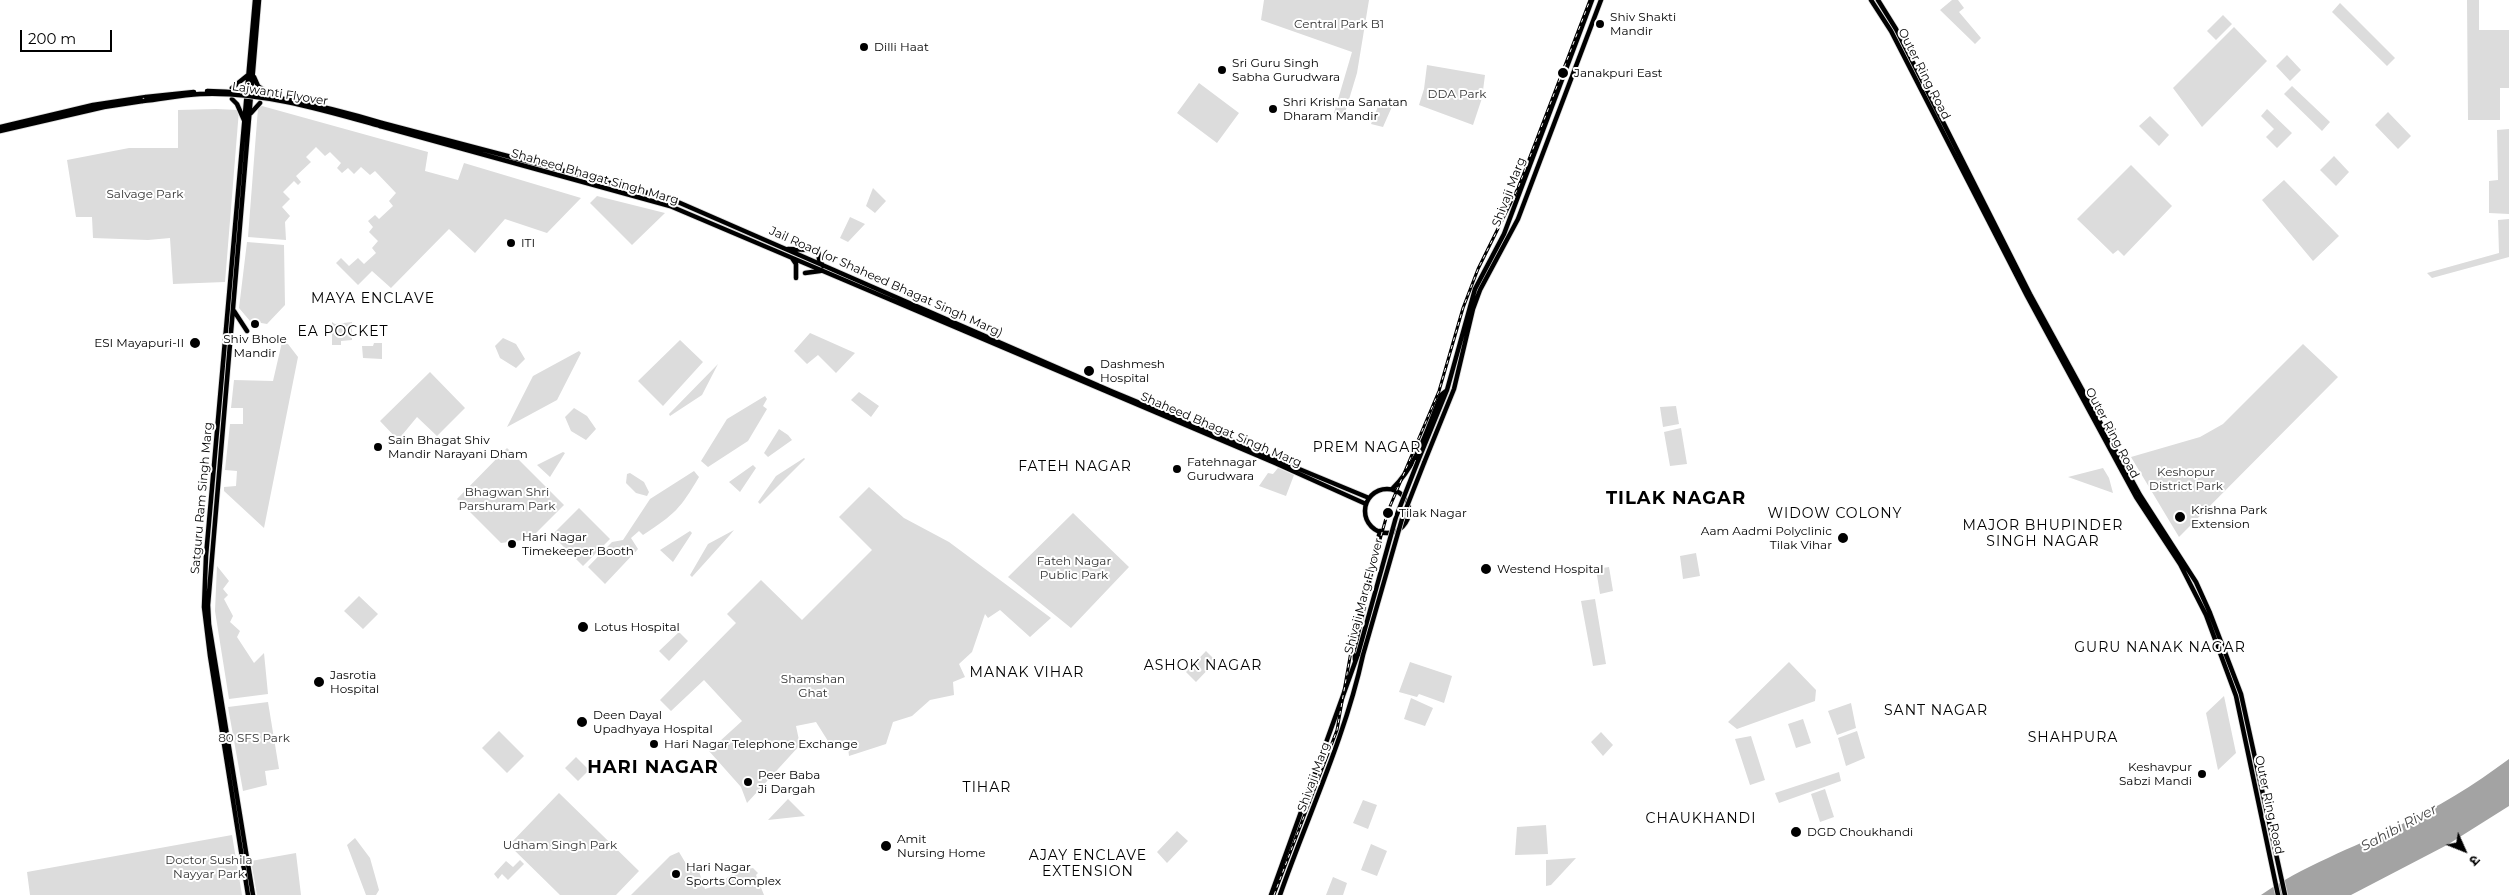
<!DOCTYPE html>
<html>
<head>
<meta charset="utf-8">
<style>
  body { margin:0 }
  #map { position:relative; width:2509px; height:895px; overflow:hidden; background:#fff; font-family:Montserrat,"Noto Sans Devanagari",sans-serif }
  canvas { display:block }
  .north { position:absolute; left:2439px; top:825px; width:50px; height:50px; -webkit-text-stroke:4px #fff; paint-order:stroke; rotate:134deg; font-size:14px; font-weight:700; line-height:20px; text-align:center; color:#000 }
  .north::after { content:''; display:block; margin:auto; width:18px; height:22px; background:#000; clip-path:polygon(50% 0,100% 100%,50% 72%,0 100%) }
  .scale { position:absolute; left:20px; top:30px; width:92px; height:22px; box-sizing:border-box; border:2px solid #000; border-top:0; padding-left:6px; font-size:15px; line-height:18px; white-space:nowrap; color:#000; -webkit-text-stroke:4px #fff; paint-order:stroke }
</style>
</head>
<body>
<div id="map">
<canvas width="2509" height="895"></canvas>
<div class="north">उ</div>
<div class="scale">200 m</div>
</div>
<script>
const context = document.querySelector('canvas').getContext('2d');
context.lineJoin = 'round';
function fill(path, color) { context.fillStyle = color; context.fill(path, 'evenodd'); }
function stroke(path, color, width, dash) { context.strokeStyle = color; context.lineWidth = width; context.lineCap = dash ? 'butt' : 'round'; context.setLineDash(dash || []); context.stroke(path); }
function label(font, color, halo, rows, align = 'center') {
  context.font = font + ' Montserrat,sans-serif'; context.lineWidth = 4; context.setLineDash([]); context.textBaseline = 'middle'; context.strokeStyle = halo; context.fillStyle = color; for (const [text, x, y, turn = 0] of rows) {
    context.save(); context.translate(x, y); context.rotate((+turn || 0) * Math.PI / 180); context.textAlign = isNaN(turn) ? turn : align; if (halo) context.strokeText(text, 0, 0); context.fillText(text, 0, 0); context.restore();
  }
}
fill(new Path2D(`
  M1264,0h105l-12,73 -13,43 -10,-3 18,-61 -91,-32z
  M1952,0h6l6,8 -5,4 22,26 -6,6 -35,-34z
  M2467,0h12v30h30v58h-9v32h-32z
  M2340,3l55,55 -8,8 -55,-54z
  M2223,15l9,9 -16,16 -9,-9z
  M2234,27l33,34 -65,66 -29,-39z
  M2287,55l14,15 -11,11 -14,-15z
  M1427,65l58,10 -3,23 -9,27 -54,-20 5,-16z
  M1199,83l40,30 -22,30 -40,-30z
  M2292,86l38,36 -8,9 -38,-37z
  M1381,99l13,3 -11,25 -12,-3z
  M262,106l166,46 -3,19 33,9 6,-17 117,35 -34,35 -42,-14 -30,34 -26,-24 -58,59 -19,-17 -14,14 -22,-22 5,-5 8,8 9,-8 6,6 12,-11 -4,-5 6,-7 -9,-9 4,-5 -5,-6 7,-6 4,4 14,-13 -4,-5 7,-8 -21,-22 -5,4 -9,-8 -7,7 -6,-6 -6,5 -5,-5 4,-5 -11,-11 -5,4 -9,-9 -10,10 5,5 -15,14 5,6 -3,3 -4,-4 -11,11 7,7 -8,8 8,9 -5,6 1,18 -38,-3 10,-129z
  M216,109l23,1 -14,172 -52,2 -3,-46 -22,2 -55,-2 -1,-21h-16l-9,-57 62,-12h49v-38z
  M2267,109l25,24 -15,15 -11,-11 8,-8 -13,-13z
  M2388,112l23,24 -13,13 -23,-24z
  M2150,116l19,19 -10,11 -20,-20z
  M2509,129v85l-20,-1v-32l9,-1 -1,-50z
  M2334,156l15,16 -13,14 -16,-16z
  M2131,165l41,41 -48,50 -6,-6 -5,4 -36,-35z
  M2284,180l55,56 -26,25 -51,-61z
  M873,188l13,13 -11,12 -9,-7z
  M597,196l68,17 -33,32 -42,-42z
  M850,217l15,7 -17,18 -8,-4z
  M2509,219v38l-77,21 -5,-5 72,-20 -1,-33z
  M247,242l37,3 1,60 -18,19 -17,-3 -11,-13z
  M332,322l3,2 17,-2v18l-11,1v4h-9z
  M810,333l45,20 -19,20 -18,-18 -11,9 -13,-13z
  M503,338l13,6 9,15 -9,9 -16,-10 -5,-12z
  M680,340l23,22 -40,44 -25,-25z
  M282,342l6,2 10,13 -34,171 -40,-37v-4l12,-1 1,-15 -12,-1 5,-46h13v-16h-12l3,-28 39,1z
  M374,343h8v16l-19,-1 -1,-12h11z
  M2303,344l35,33 -159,160 -48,-80 69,-20 23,-13z
  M579,351l2,2 -24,47 -50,27 26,-51z
  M718,364l-16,31 -32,21 -1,-2z
  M430,372l35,36 -28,28 -20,-19 -19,23 -18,-19z
  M859,392l20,14 -8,11 -20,-17z
  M765,396l2,3 -4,7 4,3 -19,32 -40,26 -7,-6 26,-42z
  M1676,406l3,18 -16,3 -3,-20z
  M574,408l13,8 9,13 -10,11 -15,-9 -6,-14z
  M1681,428l6,36 -17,2 -6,-34z
  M779,429l9,6 4,5 -24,17 -4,-4z
  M507,448l57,57 -34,34 -29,4 -44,-44z
  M563,452l2,1 -15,24 -13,-12z
  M804,458l1,1 -45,45 -2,-2 18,-26z
  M753,465l3,3 -16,24 -11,-10z
  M1278,468l16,7 -8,21 -27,-10 9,-13 5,1z
  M2103,468l6,10 4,15 -45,-16z
  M694,471l5,6c-19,32 -24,37 -56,58l-4,-4 -8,7 7,11 -33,35 -17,-17 24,-25 11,-2 27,-41z
  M630,473l14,9 5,10 -2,4 -11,-3 -10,-10 1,-9z
  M869,487l35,31 45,24 102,76 -21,19 -30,-27 -12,8 -3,-4 -13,38 -13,12 6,13 -12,5 1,13 -24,5 -18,16 -19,6 -7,22 -37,12 -1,-9 -15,2 -17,-27 -20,4 4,19 -53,58 -6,-16 -32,-36 33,-30 -38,-41 -33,31 -11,-11 76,-77 -9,-9 34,-34 41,40 70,-70 -33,-33z
  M579,508l31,31 -27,27 -31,-31z
  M1073,513l56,54 -58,61 -63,-51z
  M734,530l-5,6 -37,41 -2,-2 18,-31z
  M690,531l2,2 -19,29 -13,-12z
  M1696,553l4,23 -17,3 -3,-23z
  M217,566l12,15 -6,8 5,6 -4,4 9,17 -3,6 10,9 -3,6 17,26 10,-10 4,41 -39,5 -14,-88z
  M1609,567l4,24 -13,3 -4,-25z
  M359,596l19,18 -15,15 -19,-18z
  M1595,599l11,65 -13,2 -12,-65z
  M679,632l9,9 -19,20 -10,-10z
  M1206,651l10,10 -20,21 -10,-10z
  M1410,662l42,14 -8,27 -25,-9 -2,3 -18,-5z
  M1789,662l27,28 -1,11 -78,28 -9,-7z
  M2224,696l12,57 -18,17 -12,-57z
  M1411,698l22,10 -8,18 -21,-7z
  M268,702l11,67 -14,2 2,14 -24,6 -15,-84z
  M1851,703l5,25 -19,7 -9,-24z
  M1803,719l8,24 -15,5 -8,-24z
  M499,731l25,25 -17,17 -25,-25z
  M1857,731l8,27 -19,8 -8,-28z
  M1601,732l12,13 -10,11 -12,-14z
  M1751,736l14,44 -15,5 -15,-46z
  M576,757l13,13 -11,11 -13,-13z
  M1839,772l2,9 -62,22 -4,-10z
  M1825,789l9,28 -14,5 -9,-28z
  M559,793l80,78 -23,24h-56l-51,-50z
  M788,799l17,17 -37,4z
  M1363,800l14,5 -9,24 -15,-6z
  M1546,825l2,29 -33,1 2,-28z
  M1177,831l11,10 -21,22 -10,-11z
  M232,835l10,60h-212l-3,-23z
  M355,838l15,20 9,32 -3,5h-10l-19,-50z
  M1371,844l16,7 -10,25 -16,-6z
  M679,852l9,15 8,-4 9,26 10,-3 22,-15 16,-3 5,5 -2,2 8,20h-133l39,-39z
  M296,853l5,42h-44l-6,-34z
  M1576,858l-25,27 -5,1v-26z
  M520,860l4,4 -16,16 -6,-6 -4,5 -4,-5 12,-13 7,6z
  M1333,877l14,6 -4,12h-17z`), '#dcdcdc');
fill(new Path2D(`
  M2509,759v47l-62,39 -96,50h-90c42,-29 91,-47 137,-69 39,-18 76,-41 111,-67z`), '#a3a3a3');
const major = new Path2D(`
  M1871,0l20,31 136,265 109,201 44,67 26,51 30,81 42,199
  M1878,0l18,29 134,265 110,201 56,87 14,31 31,81 44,201
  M254,77l4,9 6,4
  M232,88l16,-13
  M232,99l5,5 7,16
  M251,113l9,-10
  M382,123l289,76 440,192 258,107
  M380,126l290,80 605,257 91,41
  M0,127l93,-22 53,-8
  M0,131l104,-24 39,-6
  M788,249l24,1
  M818,249l1,10 4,7
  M792,258l4,6v14
  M805,273l15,-2
  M234,311l13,20
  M1418,461l29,-71 28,-101 29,-55 88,-234
  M1424,463l30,-74 19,-80 7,-19 38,-71 83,-219
  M1392,489c26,-25 36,-62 49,-94l5,-4
  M1365 511a22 22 0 1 1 44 0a22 22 0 1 1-44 0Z
  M1355,660v-13l25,-116
  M248,895l-38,-239 -6,-49 2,-51 49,-556
  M253,895l-44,-271 -1,-19 51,-605
  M1271,895l87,-241
  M1280,895c28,-80 65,-157 83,-240`);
stroke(major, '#dbdbdb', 6);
stroke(major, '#000', 4.5);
const rail = new Path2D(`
  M1274,895l63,-165 18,-101 33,-118 51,-120 24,-83 15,-39 40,-81 72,-188`);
stroke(rail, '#000', 3);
stroke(rail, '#fff', 1, [4]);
const majorBridge = new Path2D(`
  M207,91c60,1 119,15 175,32
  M146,97l48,-5
  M143,101c19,-2 38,-6 57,-7 60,-3 123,16 180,32
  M1358,654l38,-137 22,-56
  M1363,655l39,-136 22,-56`);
stroke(majorBridge, '#dbdbdb', 6, []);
stroke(majorBridge, '#000', 4.5);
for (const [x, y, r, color] of [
  [1600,24,5,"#000"],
  [864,47,5,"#000"],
  [1222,70,5,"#000"],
  [1563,73,6,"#000"],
  [1273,109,5,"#000"],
  [511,243,5,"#000"],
  [255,324,5,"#000"],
  [195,343,6,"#000"],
  [1089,371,6,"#000"],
  [378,447,5,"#000"],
  [1177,469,5,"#000"],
  [1388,513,6,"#000"],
  [2180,517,6,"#000"],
  [1843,538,6,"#000"],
  [512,544,5,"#000"],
  [1486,569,6,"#000"],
  [583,627,6,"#000"],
  [319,682,6,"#000"],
  [582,722,6,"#000"],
  [654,744,5,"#000"],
  [2202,774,5,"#000"],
  [748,782,5,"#000"],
  [1796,832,6,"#000"],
  [886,846,6,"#000"],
  [676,874,5,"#000"]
]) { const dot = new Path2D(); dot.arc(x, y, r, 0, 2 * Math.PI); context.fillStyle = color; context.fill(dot); stroke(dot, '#fff', 2); }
label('12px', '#000', '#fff', [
  ["Shiv Shakti",1610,17],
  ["Mandir",1610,31],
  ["Dilli Haat",874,47],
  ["Sri Guru Singh",1232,63],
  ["Sabha Gurudwara",1232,77],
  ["Janakpuri East",1574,73],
  ["Shri Krishna Sanatan",1283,102],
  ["Dharam Mandir",1283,116],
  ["ITI",521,243],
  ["Shiv Bhole",255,339,"center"],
  ["Mandir",255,353,"center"],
  ["ESI Mayapuri-II",184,343,"right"],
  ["Dashmesh",1100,364],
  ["Hospital",1100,378],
  ["Sain Bhagat Shiv",388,440],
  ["Mandir Narayani Dham",388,454],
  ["Fatehnagar",1187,462],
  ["Gurudwara",1187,476],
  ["Krishna Park",2191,510],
  ["Extension",2191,524],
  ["Tilak Nagar",1399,513],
  ["Aam Aadmi Polyclinic",1832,531,"right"],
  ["Tilak Vihar",1832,545,"right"],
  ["Hari Nagar",522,537],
  ["Timekeeper Booth",522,551],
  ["Westend Hospital",1497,569],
  ["Lotus Hospital",594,627],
  ["Jasrotia",330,675],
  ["Hospital",330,689],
  ["Deen Dayal",593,715],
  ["Upadhyaya Hospital",593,729],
  ["Hari Nagar Telephone Exchange",664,744],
  ["Keshavpur",2192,767,"right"],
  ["Sabzi Mandi",2192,781,"right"],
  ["Peer Baba",758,775],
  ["Ji Dargah",758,789],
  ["DGD Choukhandi",1807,832],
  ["Amit",897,839],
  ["Nursing Home",897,853],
  ["Hari Nagar",686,867],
  ["Sports Complex",686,881]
], 'left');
label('12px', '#333', '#fff', [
  ["Central Park B1",1339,24],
  ["DDA Park",1457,94],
  ["Salvage Park",145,194],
  ["Keshopur",2186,472],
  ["District Park",2186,486],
  ["Bhagwan Shri",507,492],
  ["Parshuram Park",507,506],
  ["Fateh Nagar",1074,561],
  ["Public Park",1074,575],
  ["Shamshan",813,679],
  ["Ghat",813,693],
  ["80 SFS Park",254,738],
  ["Udham Singh Park",560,845],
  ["Doctor Sushila",209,860],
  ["Nayyar Park",209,874]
]);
label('12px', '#000', '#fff', [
  ["Outer Ring Road",1924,74,63],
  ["Lajwanti Flyover",280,94,9],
  ["Shaheed Bhagat Singh Marg",595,177,16],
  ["Shivaji Marg",1509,192,-69],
  ["Jail Road (or Shaheed Bhagat Singh Marg)",886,282,24],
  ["Shaheed Bhagat Singh Marg",1221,430,23],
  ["Outer Ring Road",2112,433,62],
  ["Satguru Ram Singh Marg",202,498,-85],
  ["Shivaji Marg Flyover",1364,596,-75],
  ["Shivaji Marg",1314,777,-70],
  ["Outer Ring Road",2269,805,78]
]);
context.letterSpacing = '1px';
label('14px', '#000', '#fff', [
  ["MAYA ENCLAVE",373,299],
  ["EA POCKET",343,332],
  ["PREM NAGAR",1367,448],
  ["FATEH NAGAR",1075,467],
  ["WIDOW COLONY",1835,514],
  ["MAJOR BHUPINDER",2043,526],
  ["SINGH NAGAR",2043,542],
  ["GURU NANAK NAGAR",2160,648],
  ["ASHOK NAGAR",1203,666],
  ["MANAK VIHAR",1027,673],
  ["SANT NAGAR",1936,711],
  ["SHAHPURA",2073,738],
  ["TIHAR",987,788],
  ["CHAUKHANDI",1701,819],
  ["AJAY ENCLAVE",1088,856],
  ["EXTENSION",1088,872]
]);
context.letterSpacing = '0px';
label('italic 14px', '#444', '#fff', [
  ["Sahibi River",2399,828,-28]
]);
context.letterSpacing = '1px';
label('bold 18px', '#000', '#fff', [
  ["TILAK NAGAR",1676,499],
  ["HARI NAGAR",653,768]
]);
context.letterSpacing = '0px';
</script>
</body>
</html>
